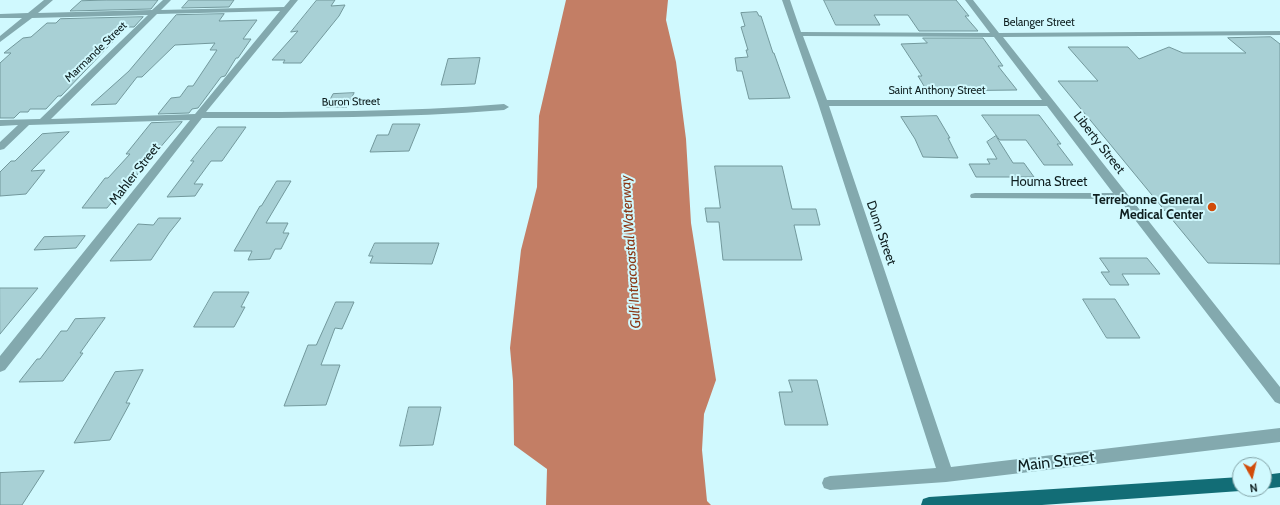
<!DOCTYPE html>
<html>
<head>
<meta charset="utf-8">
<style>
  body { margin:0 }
  #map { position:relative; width:1280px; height:505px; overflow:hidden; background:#d0f9fe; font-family:Cabin,sans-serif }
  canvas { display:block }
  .north { position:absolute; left:1232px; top:457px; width:40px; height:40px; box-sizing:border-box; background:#d0f9fe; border:1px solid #82a1a5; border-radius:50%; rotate:172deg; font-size:11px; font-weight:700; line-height:16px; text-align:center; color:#0e1e1f }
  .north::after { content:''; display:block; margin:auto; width:14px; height:18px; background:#d14c0a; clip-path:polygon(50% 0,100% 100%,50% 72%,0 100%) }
</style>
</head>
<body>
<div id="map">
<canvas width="1280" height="505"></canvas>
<div class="north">N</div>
</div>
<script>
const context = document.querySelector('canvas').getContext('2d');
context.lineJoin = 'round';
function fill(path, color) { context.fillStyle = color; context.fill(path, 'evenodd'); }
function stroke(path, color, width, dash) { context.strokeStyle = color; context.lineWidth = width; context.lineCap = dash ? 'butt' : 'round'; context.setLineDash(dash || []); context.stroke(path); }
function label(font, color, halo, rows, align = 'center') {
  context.font = font + ' Cabin,sans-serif'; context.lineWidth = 4; context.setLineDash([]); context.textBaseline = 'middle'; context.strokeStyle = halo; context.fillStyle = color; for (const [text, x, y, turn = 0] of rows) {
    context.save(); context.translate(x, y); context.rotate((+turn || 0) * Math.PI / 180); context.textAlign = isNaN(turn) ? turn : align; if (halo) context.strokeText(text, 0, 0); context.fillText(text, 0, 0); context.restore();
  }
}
fill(new Path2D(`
  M566,0h102l-2,20 10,42 10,77 5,84 25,157 -12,34 -2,36 5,51 4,4h-165l1,-36 -33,-24 -1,-64 -3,-33 11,-98 16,-63 2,-71z`), '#c37e65');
const building = new Path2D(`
  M107,0h51l-7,9 -81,2 11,-10z
  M189,0h45l-5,7 -47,1z
  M317,0h18l-4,6 14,-1 -6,11 -38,47h-18l2,-3h-13l26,-29 -7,1z
  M824,0h132l13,16h-4l13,15h-59l-11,-16h-34l6,10h-44z
  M757,12l2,4h2l12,37h1l16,45 -41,1 -7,-28h-5l-2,-13 13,-1 -2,-7h2l-7,-23 4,-1 -4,-13z
  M224,14l-5,7 38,-1 -14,19h8l-13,19h-2l-11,18 -4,1 -23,31 -6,1 -3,4 -31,1 13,-16 9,-1 8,-11h5l24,-36h-7l5,-7 -40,2 -33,32h-5l-21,27 -25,1 38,-34 47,-56z
  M143,17l-9,10h-7l-66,69h-3l-12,13h-16l-2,3h-8l-6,6h-14v-55l11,-10h-7l19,-15 8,-1 16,-14h9l4,-4z
  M1271,37l9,7v220l-72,-1 -150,-182h40l-30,-34h60l11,12 30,-12 14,6h63l-18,-15z
  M923,38h60l20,28h-5l19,24 -90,1 -9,-15h4l-21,-32 26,-1z
  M480,58l-5,26 -34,1 7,-26z
  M354,93l-7,14h-21l7,-13z
  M982,115h57l22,29h-4l16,21h-29l-18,-25h-26z
  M937,116l13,22h-2l10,20 -35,-1 -8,-18 -14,-22z
  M182,122l-42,49 -12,16h-4l-17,21h-25l23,-30h3l22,-24h-4l25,-31z
  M393,124h27l-11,27 -39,1 7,-17h11z
  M218,127h28l-24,34h-11l-17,23h9l-8,12 -28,1 27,-36h-3z
  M69,132l-38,39 14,-1 -19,24 -26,2v-24l11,-11h4l27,-27z
  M996,136l17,27h11l10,14h-58l-7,-13h21l-3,-5h10l-10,-17z
  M715,166h67l10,43h24l4,16h-26l8,35h-79l-4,-38h-12l-2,-14h15z
  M277,181h14l-25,42h22l-5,10h6l-8,16h-6l-5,10 -22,1 4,-9h-18l26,-45h1z
  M159,218h22l-12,15 -18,27 -41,1 28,-37 15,1z
  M85,236l-9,12 -42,2 10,-13z
  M375,243h64l-7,21 -62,-1 3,-7h-4z
  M1100,258h47l13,16h-38l7,11h-19l-9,-13h8z
  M0,288h38l-38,46z
  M214,292h35l-8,15h4l-11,20h-40z
  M1083,299h32l25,39h-33z
  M336,302h18l-12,27 -7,-1 -14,37h19l-14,40 -42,1 24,-61h8z
  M105,318l-25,35h3l-20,28 -44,1 18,-23h3l21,-28h6l8,-12z
  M143,370l-17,33h4l-20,37 -36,3 41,-71z
  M789,380h28l11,45h-43l-6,-33h13z
  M409,407h32l-8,38 -33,1z
  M44,471l-22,34h-22v-32z`);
fill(building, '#a8d0d5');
stroke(building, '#72989c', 1);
fill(new Path2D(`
  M44,0h9l-15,13 114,-3 11,-10h8l-10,10 123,-3 6,-7h8l-92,112c100,0 199,0 298,-8l5,3 -5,3c-101,8 -201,8 -302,8l-197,252 -5,2v-16l190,-236 -161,5 -25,24 -4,1v-8l18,-17 -18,1v-6l40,-1 108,-104 -116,3 -32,24v-6l22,-18h-22v-4l28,-1zM280,11l-85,103 -144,5 106,-105z
  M782,0h8l11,32 189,1 -25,-33h8l26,33 281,-2v4l-277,2 277,350v17l-5,-2 -156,-203 -148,-1 -1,-2 1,-2 4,-1h138l-66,-87h-218l122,361 329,-39v14l-334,40 -116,8 -6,-2 -2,-5 2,-5 6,-2 106,-8 -118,-365zM803,36l191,1 48,63h-215z`), '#83a9ae');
fill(new Path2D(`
  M1280,473v14l-16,2h-1l1,-14z
  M1240,477v12h6l-6,2 -198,14h-121l2,-6 6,-2z`), '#126d76');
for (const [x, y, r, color] of [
  [1212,207,5,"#d14c0a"]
]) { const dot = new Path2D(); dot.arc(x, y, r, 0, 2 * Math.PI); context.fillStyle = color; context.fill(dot); stroke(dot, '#d0f9fe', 1.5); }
label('11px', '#0e1e1f', '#d0f9fe', [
  ["Belanger Street",1039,23],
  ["Marmande Street",96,52,-44],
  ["Saint Anthony Street",937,91],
  ["Buron Street",351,102,-1]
]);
label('13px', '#0e1e1f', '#d0f9fe', [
  ["Liberty Street",1099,143,52],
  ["Mahler Street",135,174,-52],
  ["Houma Street",1049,182],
  ["Dunn Street",881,233,71]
]);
label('bold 13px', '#0e1e1f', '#d0f9fe', [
  ["Terrebonne General",1203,200],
  ["Medical Center",1203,215]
], 'right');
label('italic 14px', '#8a3614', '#d0f9fe', [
  ["Gulf Intracoastal Waterway",631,252,-94]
]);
label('16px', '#0e1e1f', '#d0f9fe', [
  ["Main Street",1056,462,-7]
]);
</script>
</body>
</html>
